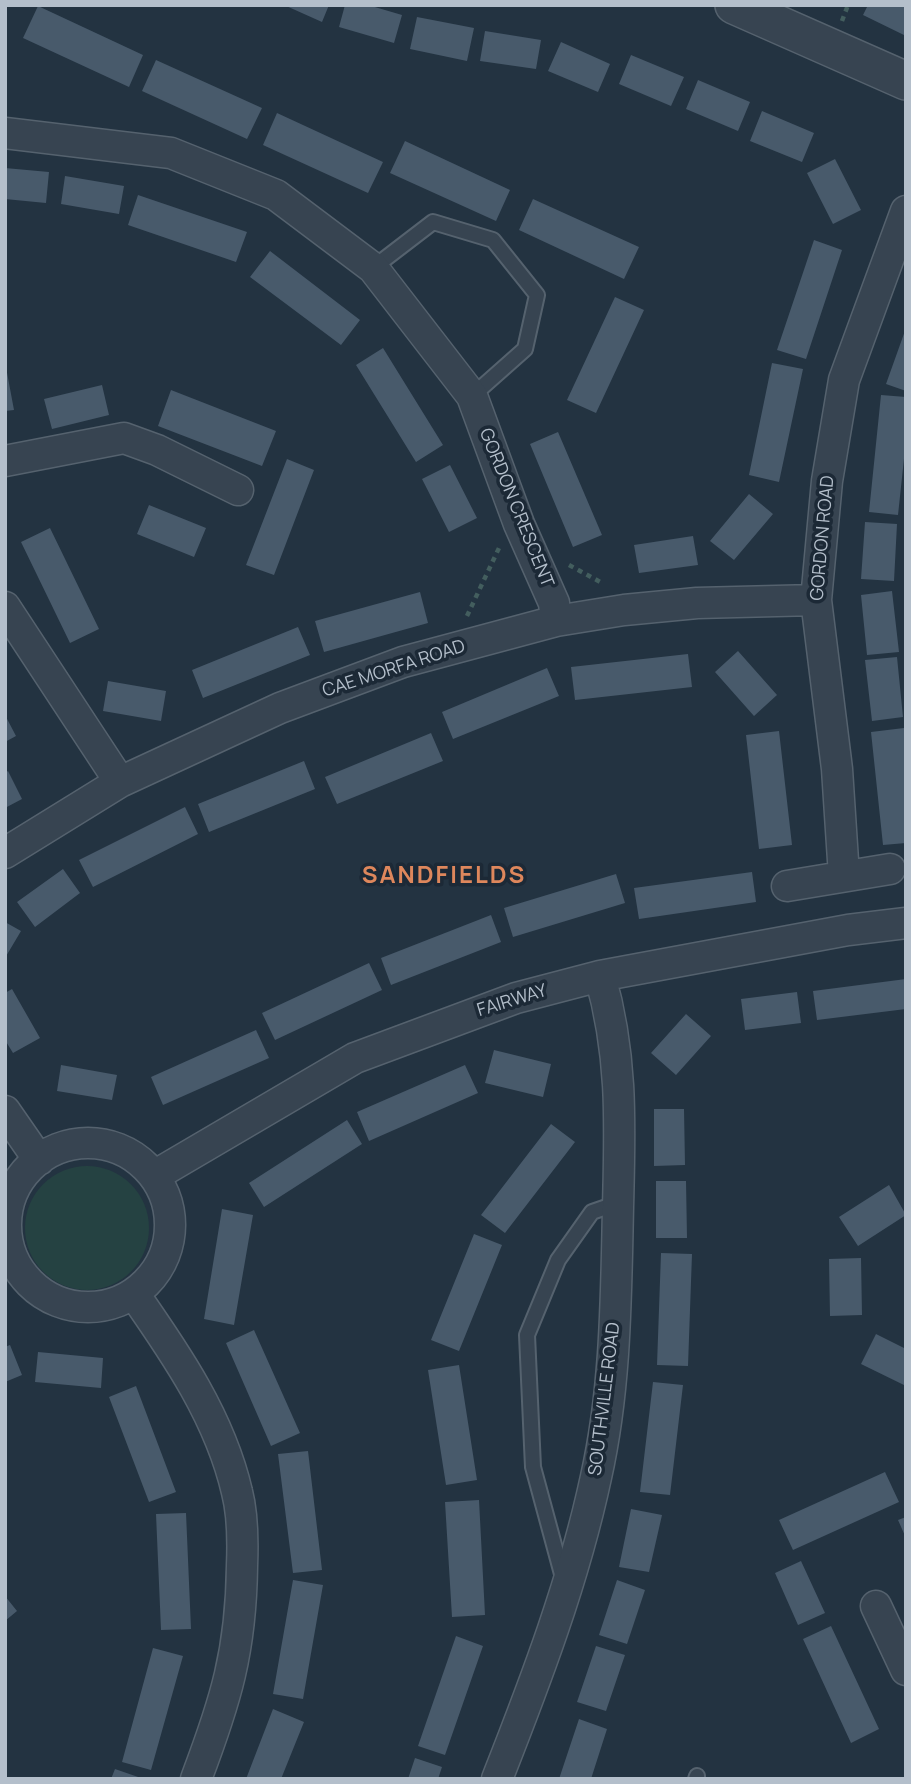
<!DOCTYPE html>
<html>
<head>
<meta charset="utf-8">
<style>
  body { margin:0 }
  #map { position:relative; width:911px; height:1784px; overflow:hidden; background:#233341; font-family:Manrope,sans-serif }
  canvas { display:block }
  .frame { position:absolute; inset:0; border:7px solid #b4bfcb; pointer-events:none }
</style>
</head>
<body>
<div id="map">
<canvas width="911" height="1784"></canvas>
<div class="frame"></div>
</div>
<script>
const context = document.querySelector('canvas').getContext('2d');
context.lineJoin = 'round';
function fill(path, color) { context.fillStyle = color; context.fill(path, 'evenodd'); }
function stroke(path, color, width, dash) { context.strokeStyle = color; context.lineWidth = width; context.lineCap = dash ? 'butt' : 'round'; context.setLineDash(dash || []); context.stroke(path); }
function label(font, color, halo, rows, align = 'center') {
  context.font = font + ' Manrope,sans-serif'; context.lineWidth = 7; context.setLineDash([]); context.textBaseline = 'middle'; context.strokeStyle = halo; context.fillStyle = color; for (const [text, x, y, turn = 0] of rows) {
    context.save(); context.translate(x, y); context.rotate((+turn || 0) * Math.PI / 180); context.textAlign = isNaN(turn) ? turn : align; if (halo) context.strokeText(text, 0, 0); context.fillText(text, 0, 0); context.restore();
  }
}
fill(new Path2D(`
  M25 1228a62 62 0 1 1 124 0a62 62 0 1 1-124 0Z`), '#254242');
fill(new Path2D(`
  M284,5h45l-7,17z
  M345,5h23l34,10 -8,28 -55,-16z
  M868,5h38v31l-43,-21z
  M38,6l105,49 -14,32 -106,-49z
  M417,17l57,11 -7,33 -57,-12z
  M485,31l56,9 -5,29 -56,-8z
  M561,42l49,22 -12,28 -50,-21z
  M631,55l53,22 -13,29 -52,-22z
  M156,60l106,48 -15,31 -105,-48z
  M698,80l52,22 -12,29 -52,-22z
  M762,111l52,22 -12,29 -52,-21z
  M277,113l106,49 -15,31 -105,-48z
  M405,141l105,49 -14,31 -106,-48z
  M835,159l26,51 -28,14 -26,-51z
  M5,168l44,4 -3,31 -41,-4z
  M65,176l59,10 -5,28 -58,-10z
  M138,195l109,37 -11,30 -108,-37z
  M533,199l106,48 -15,32 -105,-49z
  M814,240l28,10 -36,109 -29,-9z
  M270,251l90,69 -19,25 -91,-68z
  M615,297l29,13 -48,103 -29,-13z
  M906,328v63l-20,-7z
  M383,348l60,97 -27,17 -60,-97z
  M5,362l9,48 -9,1z
  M772,363l31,6 -24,113 -30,-7z
  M102,385l7,30 -57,14 -8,-30z
  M171,390l105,41 -14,35 -104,-40z
  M881,395l25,2v43l-8,75 -29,-3z
  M558,432l44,103 -29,12 -43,-103z
  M287,459l27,11 -40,105 -28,-10z
  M450,465l27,53 -28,14 -27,-53z
  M749,494l24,20 -39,46 -24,-19z
  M149,505l57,23 -12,29 -57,-23z
  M865,522l32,2 -3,57 -33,-2z
  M50,528l49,101 -29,14 -49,-101z
  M693,536l5,29 -59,8 -5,-28z
  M892,591l7,61 -32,3 -6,-60z
  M420,592l8,31 -104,29 -9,-31z
  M298,627l12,28 -107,43 -11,-28z
  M738,651l39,44 -23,21 -39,-44z
  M688,654l4,33 -117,13 -4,-33z
  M897,657l6,60 -31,4 -7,-61z
  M547,668l12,28 -106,43 -11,-27z
  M108,681l58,10 -5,30 -58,-10z
  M5,715l11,21 -11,6z
  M904,728l2,115 -23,2 -12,-113z
  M779,731l13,114 -33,4 -13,-114z
  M431,733l12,28 -106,43 -12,-27z
  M304,761l11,28 -106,43 -11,-28z
  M8,771l14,28 -17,9v-35z
  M185,807l13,27 -105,53 -14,-27z
  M63,869l17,24 -45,34 -18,-25z
  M752,872l4,30 -117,17 -5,-31z
  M616,874l9,29 -112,34 -9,-29z
  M491,915l10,27 -110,43 -10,-27z
  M5,922l16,9 -16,27z
  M369,963l13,27 -107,50 -13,-27z
  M906,979v30l-89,11 -4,-29z
  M12,989l28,49 -27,15 -8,-13v-47z
  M797,992l4,31 -56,7 -4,-31z
  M686,1014l25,22 -35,39 -25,-22z
  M256,1030l13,28 -106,47 -12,-28z
  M494,1050l57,14 -8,33 -58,-14z
  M61,1065l56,10 -5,25 -55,-9z
  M465,1065l13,28 -109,48 -12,-29z
  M654,1109h30l1,56 -31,1z
  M347,1120l15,24 -98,63 -15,-24z
  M551,1124l24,18 -70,91 -24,-18z
  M656,1181h30l1,57h-31z
  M889,1185l17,30 -48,31 -19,-29z
  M222,1209l31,6 -19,110 -30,-6z
  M474,1234l28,11 -43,106 -28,-11z
  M661,1253l31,1 -4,112 -31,-1z
  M861,1258l1,57 -32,1 -1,-57z
  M254,1330l46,103 -29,13 -45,-103z
  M876,1334l30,15v37l-45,-22z
  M10,1345l12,30 -17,7v-35z
  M38,1352l65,6 -2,30 -66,-6z
  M459,1365l18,115 -31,5 -18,-115z
  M653,1382l30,3 -13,110 -30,-3z
  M136,1386l40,106 -27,10 -40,-105z
  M308,1451l14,119 -29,3 -15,-119z
  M885,1472l14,30 -106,48 -14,-30z
  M479,1500l6,115 -33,2 -7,-115z
  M631,1509l31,6 -13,57 -30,-5z
  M186,1513l5,116 -30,1 -5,-116z
  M906,1517v21l-8,-18z
  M801,1561l24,52 -27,12 -23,-52z
  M293,1580l30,5 -20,114 -30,-5z
  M617,1580l28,10 -18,54 -28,-9z
  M5,1596l12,15 -12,10z
  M831,1626l48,103 -28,14 -48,-104z
  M456,1636l27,10 -38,109 -27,-9z
  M596,1646l29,9 -19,56 -29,-9z
  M153,1648l30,8 -32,114 -29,-8z
  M273,1709l31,13 -23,57h-35z
  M579,1719l28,10 -16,50h-32z
  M415,1758l27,9 -4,12h-30z
  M115,1769l26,9v1h-30z`), '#485a6b');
const service = new Path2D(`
  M373,268l60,-46 60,18 44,55 -12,54 -53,47
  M563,1578l-30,-111 -6,-132 31,-75 34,-48 26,-9
  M696,1779l1,-3`);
const minor = new Path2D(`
  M5,133l166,20 105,42 97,73 99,128 47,128 35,79 2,18
  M5,461l119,-23 33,12 81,40
  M5,607l115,175
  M5,853l115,-71 160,-74 123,-46 153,-41 68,-11 73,-7 119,-3
  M844,876l-7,-107 -21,-169 11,-119 17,-101 62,-169
  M787,886l103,-17
  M5,1111l34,49
  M6 1225a82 82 0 1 1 164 0a82 82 0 1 1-164 0Z
  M154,1176l201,-118 161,-60 84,-22 248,-46 58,-7
  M134,1294c42,60 86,124 103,198 6,23 6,50 5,74 -1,85 -16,134 -46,213
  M876,1606l30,64
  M497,1779c39,-99 77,-199 99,-302 20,-89 20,-180 22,-270 2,-81 5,-151 -18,-231`);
const tertiary = new Path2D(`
  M734,5l172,76`);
stroke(service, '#55626e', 18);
stroke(minor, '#55626e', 33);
stroke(tertiary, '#55626e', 40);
stroke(new Path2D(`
  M842,21l6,-16
  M569,565l35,19
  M467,616l32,-68`), '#435e5e', 4.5, [5, 5]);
stroke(service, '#374451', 14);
stroke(minor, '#374451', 30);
stroke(tertiary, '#374451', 37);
label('18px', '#b4bfcb', '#1c2936', [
  ["GORDON CRESCENT",516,508,68],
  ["GORDON ROAD",823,538,-85],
  ["CAE MORFA ROAD",394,669,-18],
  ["FAIRWAY",512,1001,-17],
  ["SOUTHVILLE ROAD",605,1399,-83]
]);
context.letterSpacing = '2px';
label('bold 24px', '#de875c', '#1c2936', [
  ["SANDFIELDS",444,876]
]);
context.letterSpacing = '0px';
</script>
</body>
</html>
